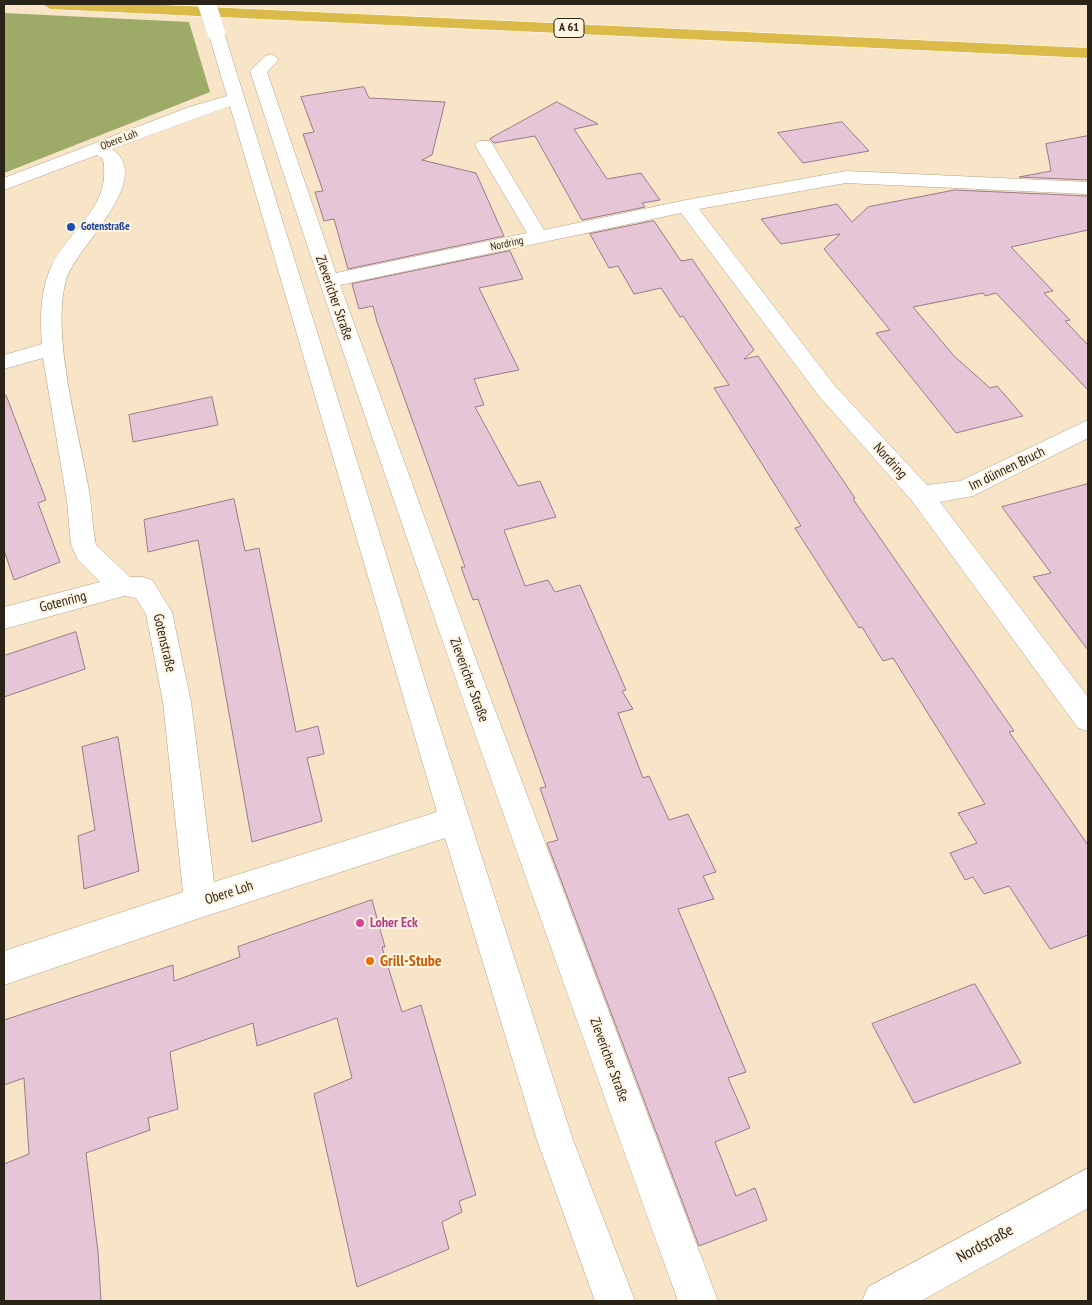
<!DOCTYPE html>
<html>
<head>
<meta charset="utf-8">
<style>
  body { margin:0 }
  #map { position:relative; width:1092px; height:1305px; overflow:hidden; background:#f8e5c8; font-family:"PT Sans Narrow",sans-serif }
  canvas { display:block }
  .frame { position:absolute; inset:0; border:5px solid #2a2318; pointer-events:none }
</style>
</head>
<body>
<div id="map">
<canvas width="1092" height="1305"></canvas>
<div class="frame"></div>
</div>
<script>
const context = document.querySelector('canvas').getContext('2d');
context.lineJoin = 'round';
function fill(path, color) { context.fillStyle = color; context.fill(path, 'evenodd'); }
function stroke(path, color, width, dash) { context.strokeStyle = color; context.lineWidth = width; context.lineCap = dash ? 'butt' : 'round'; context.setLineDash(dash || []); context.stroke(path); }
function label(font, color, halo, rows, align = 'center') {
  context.font = font + ' "PT Sans Narrow",sans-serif'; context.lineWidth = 4; context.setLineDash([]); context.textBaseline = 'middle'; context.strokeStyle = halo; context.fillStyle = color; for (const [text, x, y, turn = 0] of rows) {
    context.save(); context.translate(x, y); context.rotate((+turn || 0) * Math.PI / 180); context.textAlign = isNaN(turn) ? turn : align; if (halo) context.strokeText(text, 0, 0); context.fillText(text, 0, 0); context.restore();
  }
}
fill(new Path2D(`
  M4,13l185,9 21,70 -206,81z`), '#9daa68');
const building = new Path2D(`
  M364,87l5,11 76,4 -13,53 -10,5 54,13 28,63 -156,33 -14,-50 -10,2 -9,-29 8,-1 -20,-57 11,-2 -13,-35z
  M557,102l41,22 -24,5 33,50 34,-6 19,27 -18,3 3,4 -63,13 -47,-84 -41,7 -4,-4z
  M842,122l27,29 -66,12 -25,-30z
  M1088,136v44l-69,-3 32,-6 -5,-27z
  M955,190l133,6v34l-77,17 42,44 -9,2 26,27 -5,1 23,24v45l-92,-97 -11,3 -2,-3 -70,14 41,49 36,32 7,-2 26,30 -67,17 -80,-100 14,-3 -66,-81 16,-15 -59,10 -20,-25 76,-15 15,18 16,-15z
  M654,221l27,40 11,-2 62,91 -10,9 14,-3 97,142 -2,1 161,232 -5,1 79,113v90l-38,14 -41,-63 -25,8 -11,-17 -8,3 -15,-27 27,-10 -19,-30 27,-9 -92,-146 -10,3 -21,-34 -3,1 -64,-100 6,-2 -87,-138 15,-3 -46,-69 -3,1 -19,-29 -27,6 -16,-28 -9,2 -19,-34z
  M510,251l13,28 -44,9 40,82 -45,9 10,26 -9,2 43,79 22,-5 16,36 -52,13 21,56 23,-6 7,12 25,-7 46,105 -4,1 11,18 -15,4 25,65 6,-2 20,44 19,-6 28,58 -13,4 11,23 -36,10 68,163 -18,6 22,50 -35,14 21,54 19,-8 12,32 -68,26 -152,-403 11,-3 -18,-52 6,-1 -68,-188 -5,1 -12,-33h4l-88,-245 -4,-16 -14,3 -7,-25z
  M4,395h2l40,105 -8,3 22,59 -46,18 -10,-30z
  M212,397l6,28 -85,17 -4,-27z
  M1088,484v166l-55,-73 18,-4 -49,-66z
  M234,499l11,52 14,-3 37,184 22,-6 6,28 -17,4 15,63 -70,21 -54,-302 -50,12 -4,-32z
  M76,632l9,37 -81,28v-41z
  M118,737l21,134 -55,18 -6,-53 17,-6 -13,-83z
  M372,900l13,47h-3l20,65 19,-7 55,190 -17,6 3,11 -20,10 7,27 -92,38 -43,-193 38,-16 -15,-60 -80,28 -4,-23 -83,29 8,57 -30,9 2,12 -64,23 12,99 3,49h-97v-137l25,-10 -5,-76 -20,7v-65l169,-55 1,16 66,-24 -2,-10z
  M975,984l46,79 -107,40 -42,-79z`);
fill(building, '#e6c5d6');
stroke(building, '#987a8a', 1);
const minor = new Path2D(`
  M216,27l8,5 205,661 144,447 62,161h-40l-58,-161 -92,-302 -245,80 -196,67v-34l179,-59 -20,-190 -17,-88 -10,-16 -12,-2 -120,33v-22l96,-25 -22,-22 -7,-15 -4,-44 -24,-143 -39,11v-14l38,-11c-2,-27 -2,-54 10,-79 19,-38 60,-58 51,-106l-6,-4 -93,35v-12l185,-71 38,-11 -19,-64zM230,106l207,706 -223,70 -23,-180 -19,-90 -20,-32 -9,-3h-13l-34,-32c-4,-19 -4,-40 -8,-60 -10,-57 -37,-150 -22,-205 9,-32 90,-101 46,-131z
  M271,54l8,5 -12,13 69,201 191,-40 -52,-88 3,-4h12l3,4 51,85 142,-30 160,-29 242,11v12l-242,-11 -147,26 136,177 92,99 33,-4 128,-61v18l-115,58 -33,6 148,195v34l-10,-3 -166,-227 -93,-105 -138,-183 -341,72 138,380 240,636h-40c-147,-408 -294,-817 -428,-1230l15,-15z
  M1088,1168v40l-167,93h-59l6,-14z`);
const highway = new Path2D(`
  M42,4h101l945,44v10l-1038,-49z`);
stroke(minor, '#b3a085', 1);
stroke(highway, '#fff', 1);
fill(minor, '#fff');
fill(highway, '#daba48');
const minorBridge = new Path2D(`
  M207,4l9,28`);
stroke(minorBridge, '#b3a085', 18, []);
stroke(minorBridge, '#fff', 18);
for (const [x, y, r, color] of [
  [71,227,5,"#1a4fb4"],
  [360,923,5,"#d1479c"],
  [370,961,5,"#e8710a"]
]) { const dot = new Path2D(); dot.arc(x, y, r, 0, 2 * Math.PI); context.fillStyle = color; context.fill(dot); stroke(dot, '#fff3e2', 2); }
label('11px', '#2a2318', '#fff3e2', [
  ["Obere Loh",119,140,-21],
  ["Nordring",507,244,-12]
]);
label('bold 11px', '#164399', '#fff3e2', [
  ["Gotenstraße",81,227]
], 'left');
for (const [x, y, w] of [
  [569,28,30]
]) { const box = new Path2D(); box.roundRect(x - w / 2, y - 9.5, w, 19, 4); context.fillStyle = '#fff3e2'; context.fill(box); stroke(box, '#2a2318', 1); }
label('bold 12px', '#2a2318', null, [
  ["A 61",569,28]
]);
label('14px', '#2a2318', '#fff3e2', [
  ["Zievericher Straße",334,298,71],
  ["Nordring",890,461,48],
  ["Im dünnen Bruch",1007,469,-26],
  ["Gotenring",63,602,-15],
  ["Gotenstraße",164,643,77],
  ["Zievericher Straße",469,680,70],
  ["Obere Loh",229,893,-18],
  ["Zievericher Straße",609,1060,70]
]);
label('bold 14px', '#b23c85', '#fff3e2', [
  ["Loher Eck",370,923]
], 'left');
label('bold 16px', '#c56008', '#fff3e2', [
  ["Grill-Stube",380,961]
], 'left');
label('16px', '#2a2318', '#fff3e2', [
  ["Nordstraße",985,1244,-29]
]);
</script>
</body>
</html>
